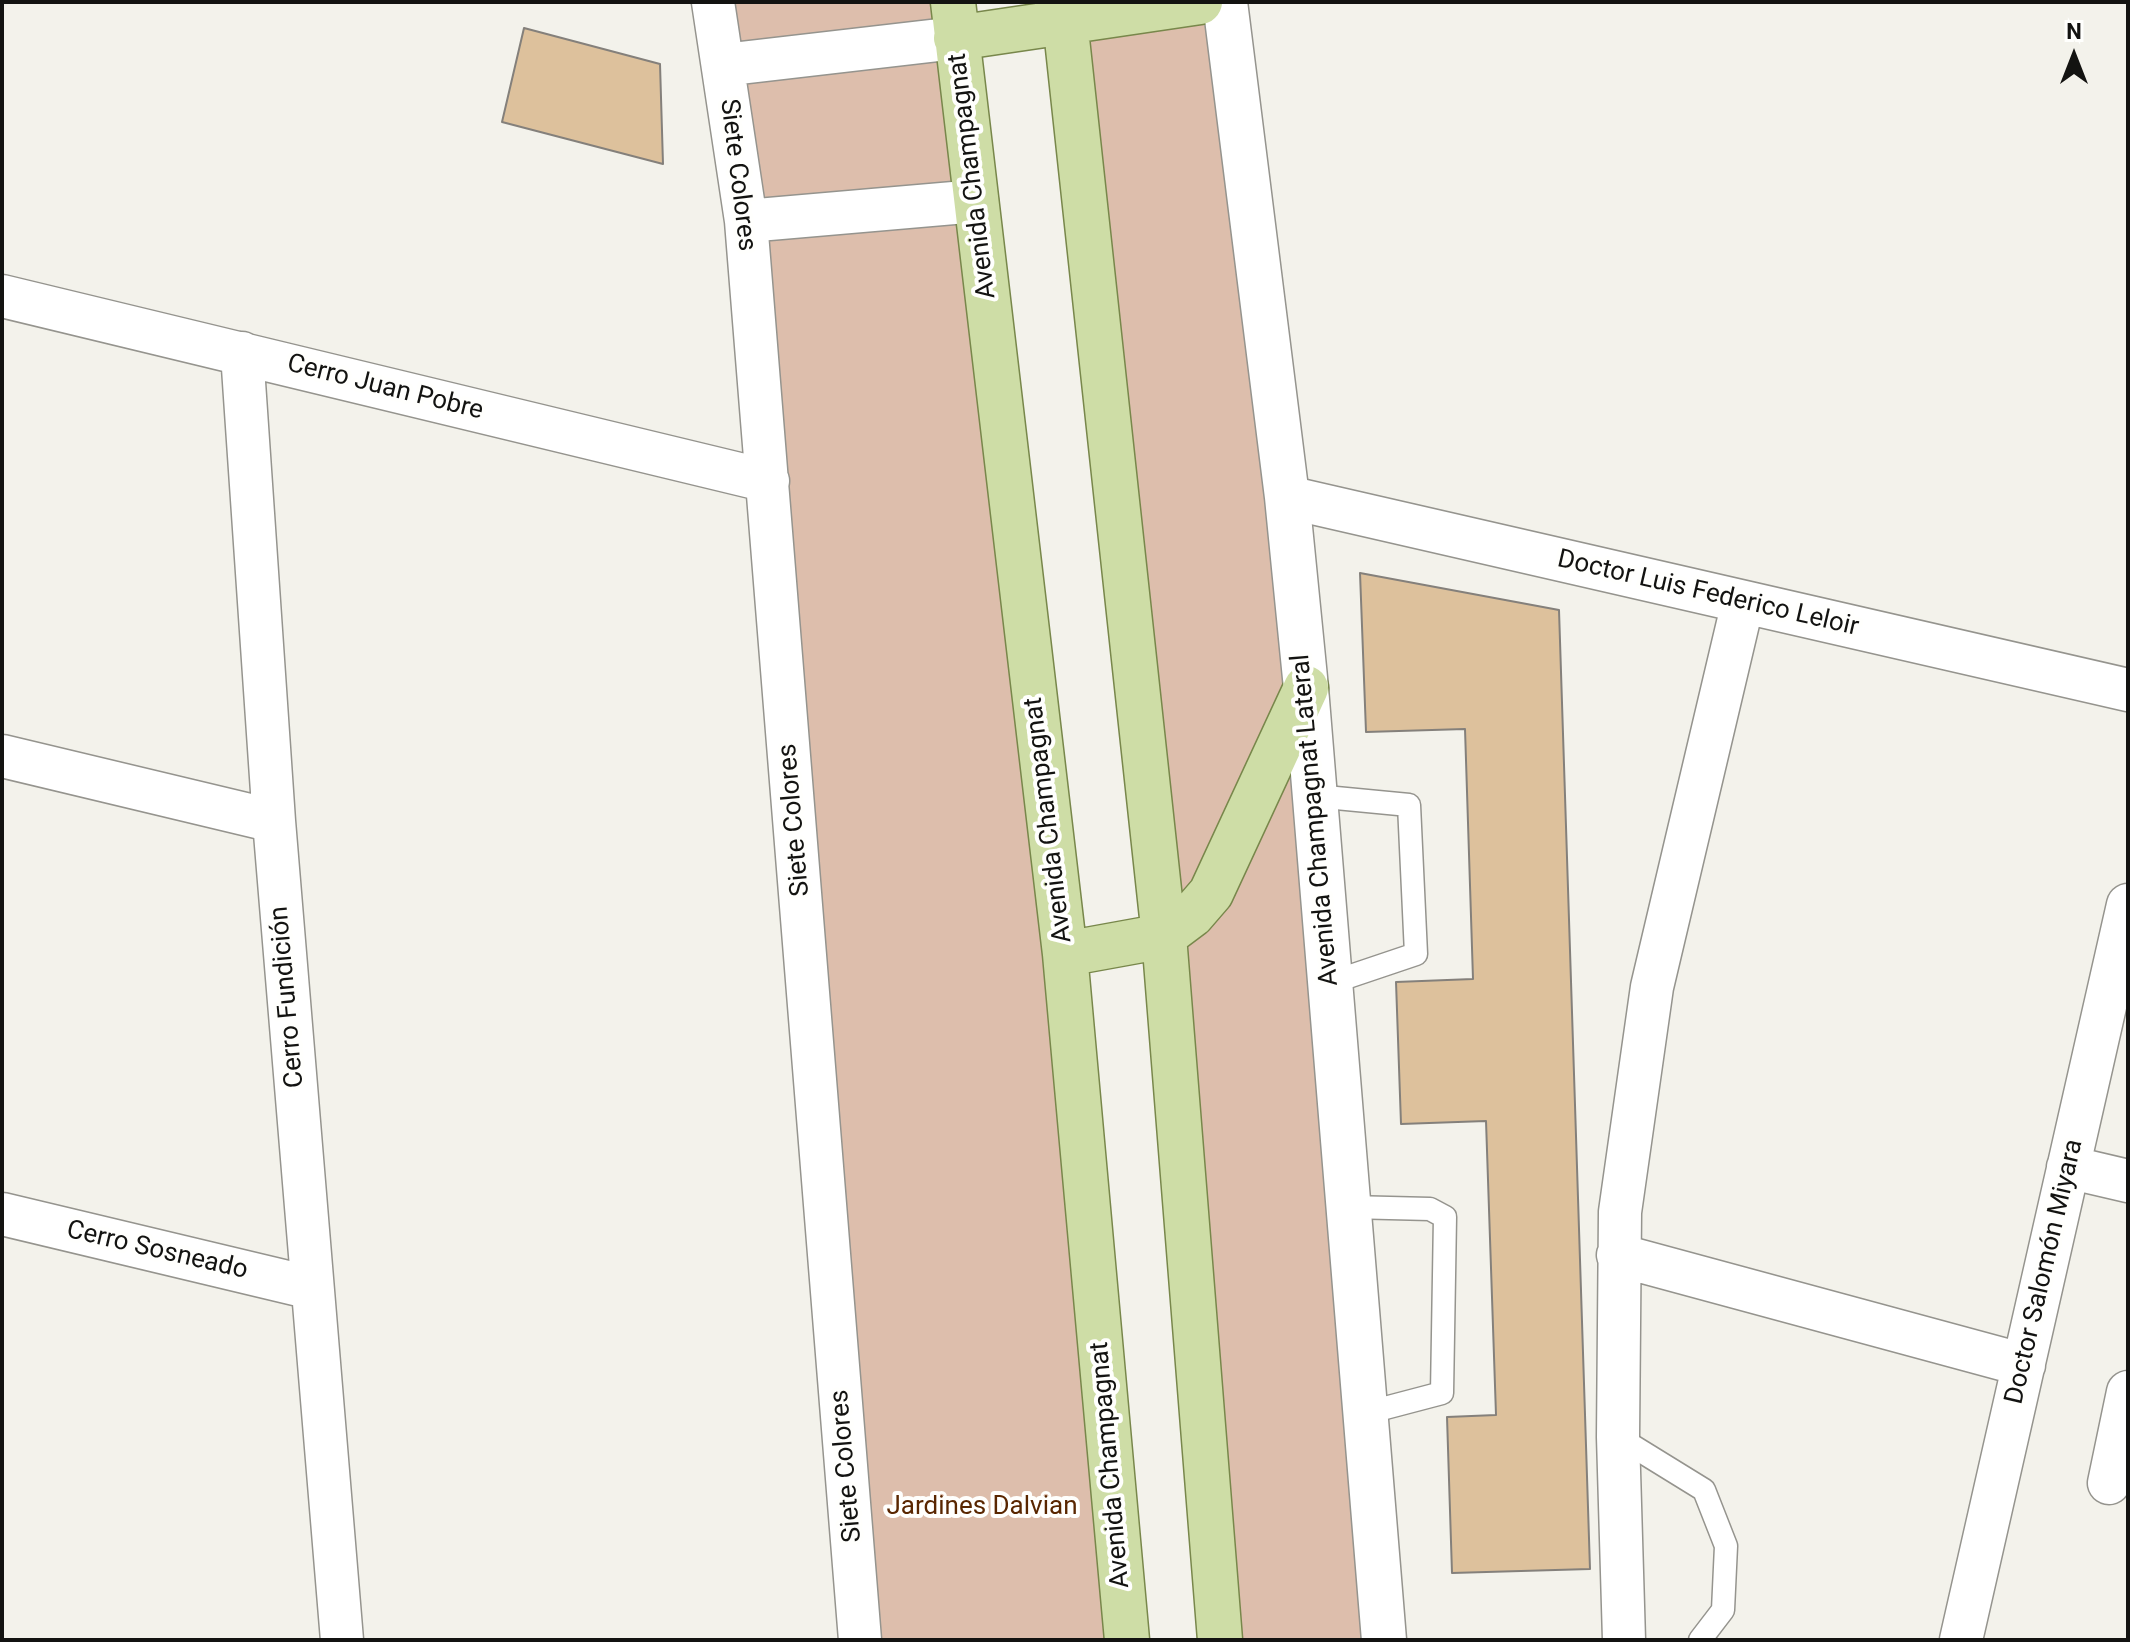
<!DOCTYPE html>
<html>
<head>
<meta charset="utf-8">
<style>
  body { margin:0 }
  #map { position:relative; width:2130px; height:1642px; overflow:hidden; background:#f3f2eb; font-family:Roboto,sans-serif }
  canvas { display:block }
  .frame { position:absolute; inset:0; border:4px solid #131311; pointer-events:none }
  .north { position:absolute; left:2034px; top:16px; width:80px; height:80px; -webkit-text-stroke:6px #fffffd; paint-order:stroke; rotate:0deg; font-size:22px; font-weight:700; line-height:32px; text-align:center; color:#131311 }
  .north::after { content:''; display:block; margin:auto; width:28px; height:36px; background:#131311; clip-path:polygon(50% 0,100% 100%,50% 72%,0 100%) }
</style>
</head>
<body>
<div id="map">
<canvas width="2130" height="1642"></canvas>
<div class="frame"></div>
<div class="north">N</div>
</div>
<script>
const context = document.querySelector('canvas').getContext('2d');
context.lineJoin = 'round';
function fill(path, color) { context.fillStyle = color; context.fill(path, 'evenodd'); }
function stroke(path, color, width, dash) { context.strokeStyle = color; context.lineWidth = width; context.lineCap = dash ? 'butt' : 'round'; context.setLineDash(dash || []); context.stroke(path); }
function label(font, color, halo, rows, align = 'center') {
  context.font = font + ' Roboto,sans-serif'; context.lineWidth = 8; context.setLineDash([]); context.textBaseline = 'middle'; context.strokeStyle = halo; context.fillStyle = color; for (const [text, x, y, turn = 0] of rows) {
    context.save(); context.translate(x, y); context.rotate((+turn || 0) * Math.PI / 180); context.textAlign = isNaN(turn) ? turn : align; if (halo) context.strokeText(text, 0, 0); context.fillText(text, 0, 0); context.restore();
  }
}
fill(new Path2D(`
  M713,2h240l174,1638h-267z
  M1077,2h127l88,671 78,967h-128l-39,-468z`), '#ddbeac');
const building = new Path2D(`
  M524,28l136,36 3,100 -161,-42z
  M1360,573l199,37 31,959 -138,4 -5,-156 49,-2 -10,-294 -85,3 -5,-142 77,-3 -8,-250 -99,3z`);
fill(building, '#ddc19c');
stroke(building, '#84807b', 2);
const service = new Path2D(`
  M1315,796l94,9 7,149 -86,29
  M1349,1207l81,2 15,8 -3,176 -76,20
  M1618,1437l86,53 22,56 -3,64 -23,30`);
const minor = new Path2D(`
  M713,2l33,219 114,1419
  M723,65l233,-27
  M746,221l231,-20
  M2,296l766,185
  M242,353l32,468 68,819
  M1287,497l841,193
  M2,756l272,65
  M2068,1167l60,14
  M2,1214l310,74
  M1618,1255l406,110
  M2109,1483l19,-91
  M1624,1640l-6,-203 2,-225 32,-225 91,-385
  M1961,1640l167,-735`);
const tertiary = new Path2D(`
  M1225,2l62,495 19,191 78,952`);
const primary = new Path2D(`
  M953,2l112,952 62,686
  M1063,2l101,934 56,704
  M956,38l244,-36
  M1065,954l99,-18 28,-21 19,-22 95,-205`);
stroke(service, '#95948e', 25);
stroke(minor, '#95948e', 45);
stroke(tertiary, '#95948e', 47);
stroke(primary, '#78874b', 47);
stroke(service, '#fff', 22);
stroke(minor, '#fff', 42);
stroke(tertiary, '#fff', 44);
stroke(primary, '#cedda6', 44);
label('26px', '#131311', '#fffffd', [
  ["Siete Colores",737,175,83],
  ["Avenida Champagnat",973,176,-97],
  ["Cerro Juan Pobre",385,388,14],
  ["Doctor Luis Federico Leloir",1708,594,13],
  ["Siete Colores",795,820,-95],
  ["Avenida Champagnat",1049,820,-97],
  ["Avenida Champagnat Lateral",1316,820,-95],
  ["Cerro Fundición",288,997,-95],
  ["Cerro Sosneado",157,1251,13],
  ["Doctor Salomón Miyara",2045,1272,-77],
  ["Avenida Champagnat",1111,1465,-95],
  ["Siete Colores",847,1466,-95]
]);
label('26px', '#592600', '#fffffd', [
  ["Jardines Dalvian",982,1507]
]);
</script>
</body>
</html>
